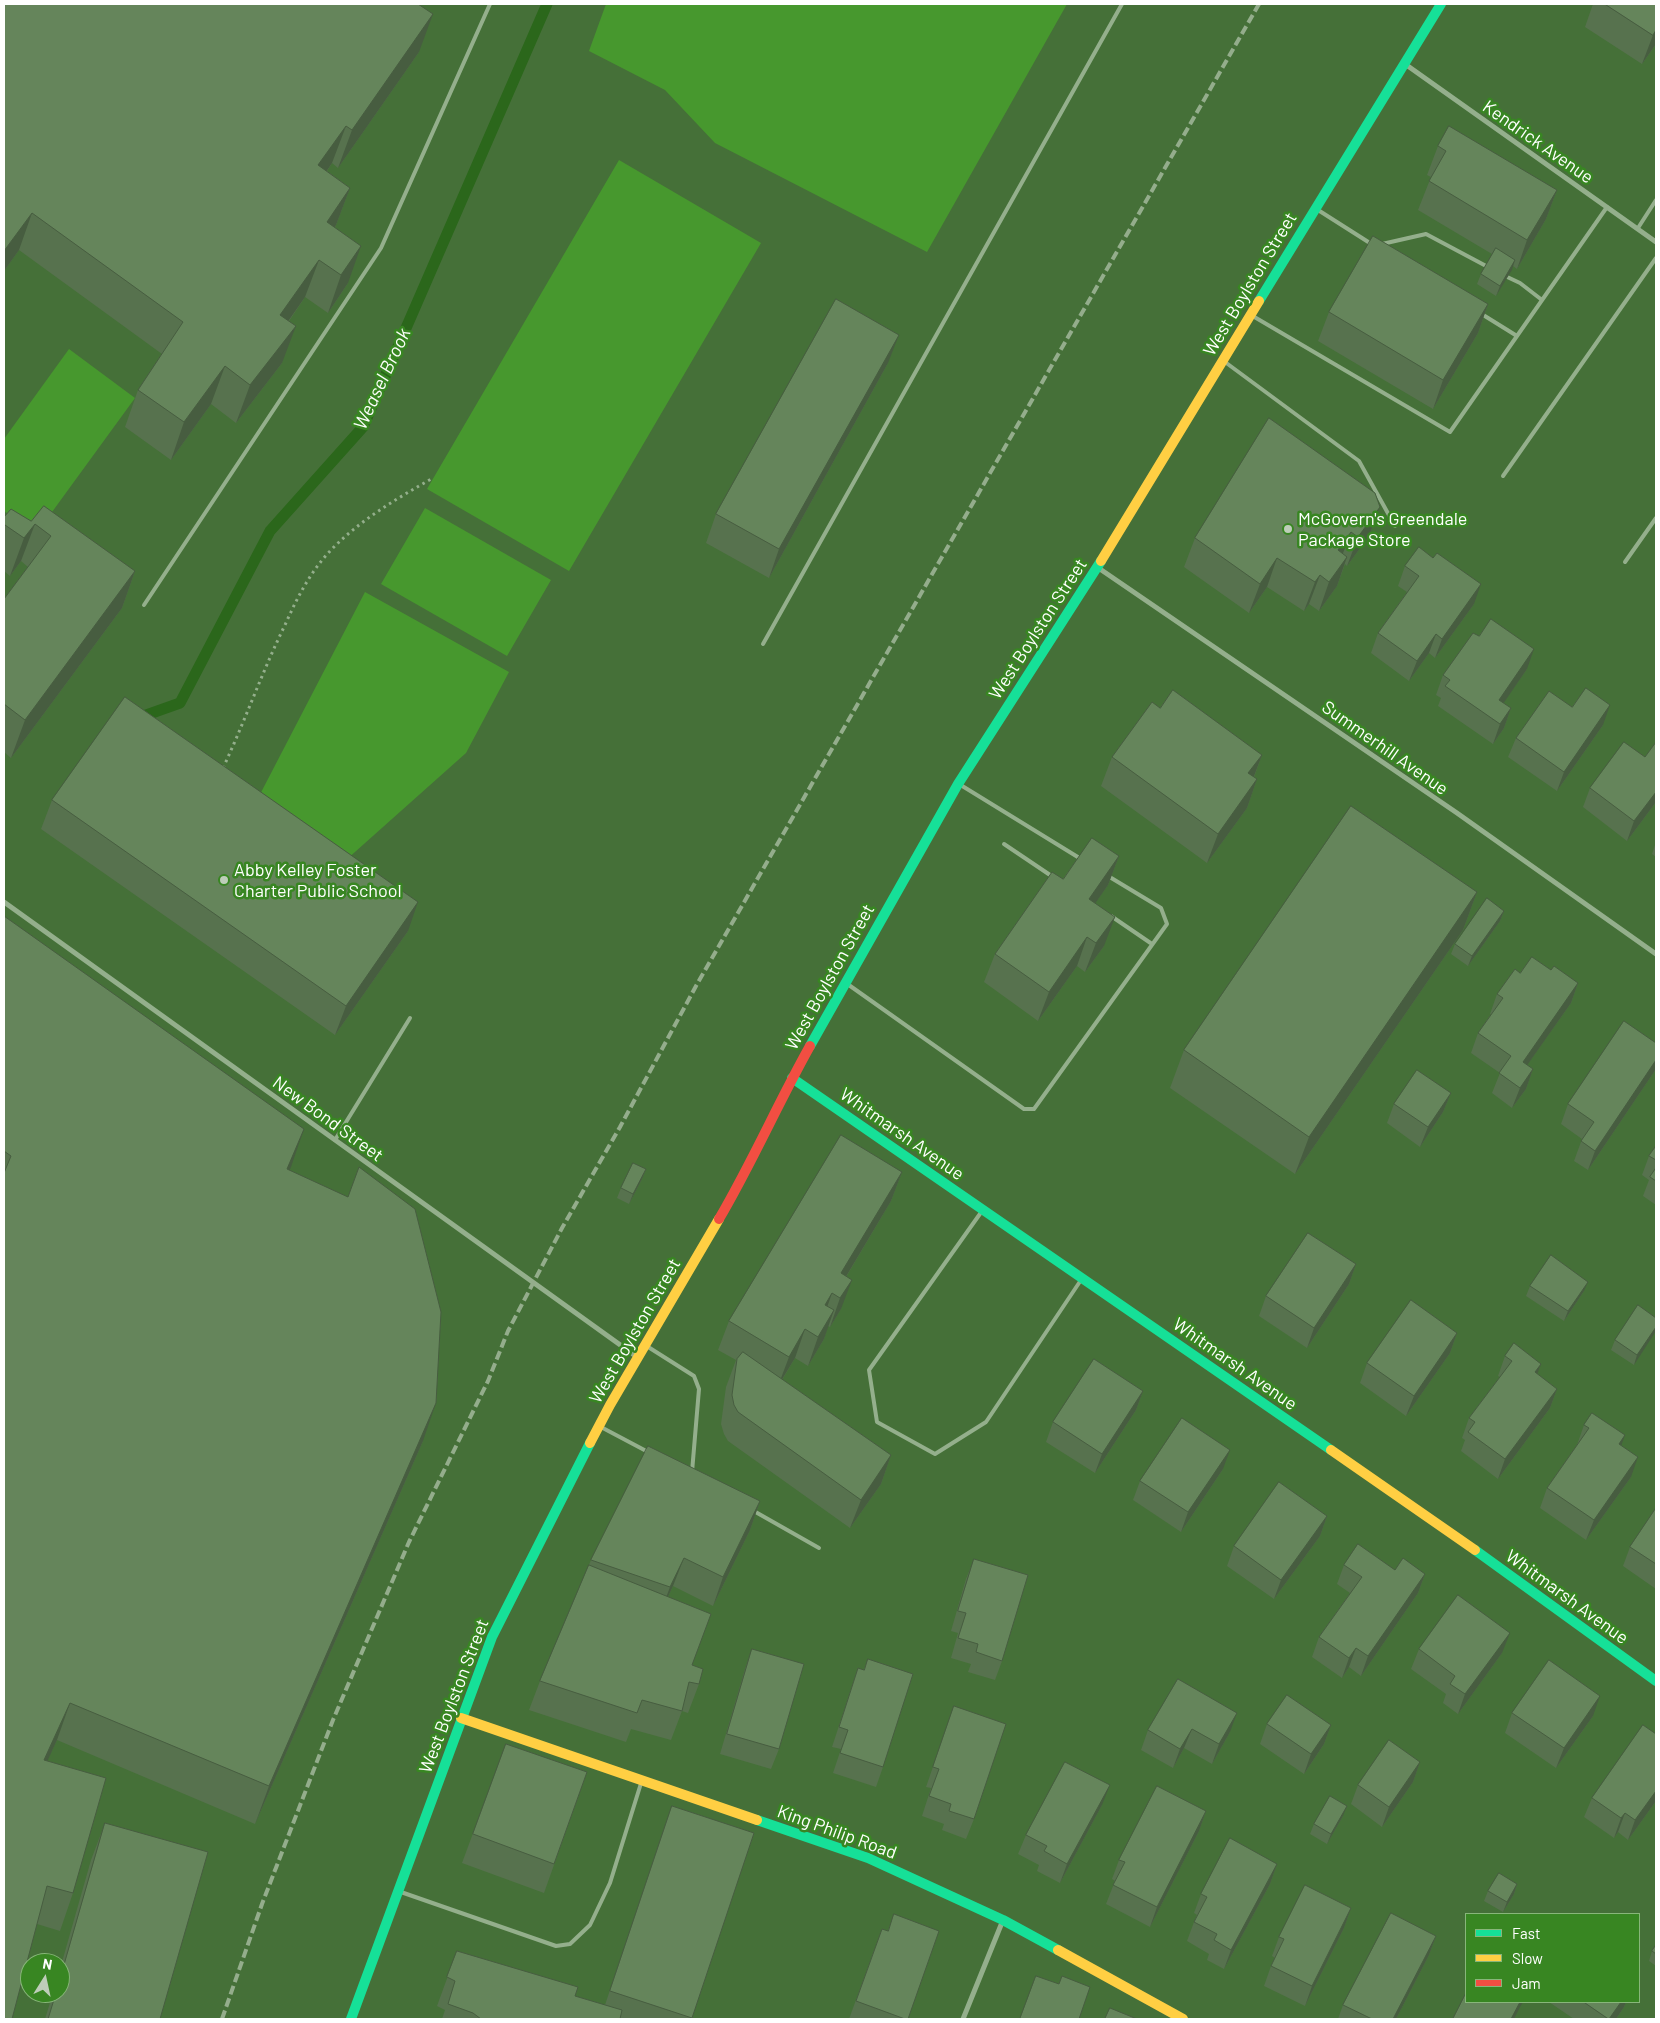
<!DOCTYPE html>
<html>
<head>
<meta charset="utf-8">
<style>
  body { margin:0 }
  #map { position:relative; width:1660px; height:2023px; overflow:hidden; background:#457038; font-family:Barlow,sans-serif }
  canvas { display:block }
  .frame { position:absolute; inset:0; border:5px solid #fff; pointer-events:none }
  .legend { position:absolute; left:1465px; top:1913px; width:175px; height:90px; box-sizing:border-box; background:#388622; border:1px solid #88b67a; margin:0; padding:6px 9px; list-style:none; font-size:15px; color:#fff }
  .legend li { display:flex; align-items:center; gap:10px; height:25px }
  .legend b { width:25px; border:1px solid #88b67a }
  .north { position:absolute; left:20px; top:1953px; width:50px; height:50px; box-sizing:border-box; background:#388622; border:1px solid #88b67a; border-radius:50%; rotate:10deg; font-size:14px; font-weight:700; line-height:20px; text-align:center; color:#fff }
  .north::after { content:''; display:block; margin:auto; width:18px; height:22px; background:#becdb9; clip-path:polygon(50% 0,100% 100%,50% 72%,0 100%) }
</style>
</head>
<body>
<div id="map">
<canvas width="1660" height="2023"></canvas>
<div class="frame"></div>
<ul class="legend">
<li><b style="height:6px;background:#16e098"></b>Fast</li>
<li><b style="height:6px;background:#ffcf43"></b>Slow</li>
<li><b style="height:6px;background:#f24e42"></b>Jam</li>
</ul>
<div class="north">N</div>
</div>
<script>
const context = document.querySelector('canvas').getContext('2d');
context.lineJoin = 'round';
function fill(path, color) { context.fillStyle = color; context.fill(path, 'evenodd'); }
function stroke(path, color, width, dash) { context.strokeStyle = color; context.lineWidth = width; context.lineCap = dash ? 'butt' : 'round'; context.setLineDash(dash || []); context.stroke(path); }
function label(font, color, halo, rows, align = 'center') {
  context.font = font + ' Barlow,sans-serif'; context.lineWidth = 5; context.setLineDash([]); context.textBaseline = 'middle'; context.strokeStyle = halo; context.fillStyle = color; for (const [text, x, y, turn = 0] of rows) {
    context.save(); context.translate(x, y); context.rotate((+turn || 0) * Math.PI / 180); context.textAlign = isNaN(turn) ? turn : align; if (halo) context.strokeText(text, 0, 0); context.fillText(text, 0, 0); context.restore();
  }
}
fill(new Path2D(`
  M606,4h461l-140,248 -212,-109 -50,-53 -76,-39z
  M619,160l142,83 -192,328 -142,-82z
  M69,349l66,49 -99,136 -32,-23v-72z
  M425,508l126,72 -44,76 -126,-72z
  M365,592l144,80 -43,81 -120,107 -91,-56z`), '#47982e');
stroke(new Path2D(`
  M135,719l45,-16 90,-172 93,-104 184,-423`), '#2b671b', 11);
stroke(new Path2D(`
  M223,768c22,-47 39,-96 62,-143 12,-27 25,-53 46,-75 29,-30 65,-51 102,-72`), '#94af8c', 3, [2.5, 4]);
stroke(new Path2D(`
  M1318,210l55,35
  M1638,228l18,-28
  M1382,244l44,-10 62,33
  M1503,275l17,8 22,17
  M1480,313l37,23
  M1251,315l199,117 157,-225
  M1225,362l134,99 36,65
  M1503,476l153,-218
  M1625,562l31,-44
  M144,605l237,-357 109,-244
  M763,644l359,-640
  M959,784l122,75
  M1004,844l49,33
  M1111,916l41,28
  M846,983l178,126h10l133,-185 -6,-16 -53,-32
  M335,1140l75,-122
  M982,1211l-113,159 8,52 58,32 51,-32 95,-142
  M645,1345l49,31 5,13 -7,83
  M599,1426l51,27
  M752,1510l67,38
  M398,1891l158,55 14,-2 20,-19 20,-42 32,-103`), '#94af8c', 4);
stroke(new Path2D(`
  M1405,64l251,178
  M1097,567l360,246 199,141
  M4,902l633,455
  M963,2019l40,-99`), '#94af8c', 5);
stroke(new Path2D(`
  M1259,301l182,-297
  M810,1046l148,-262 143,-223
  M792,1078l539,372
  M1475,1550l181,131
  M757,1820l111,38 135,62 55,30
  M351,2019l141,-382 98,-194`), '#16e098', 10);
stroke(new Path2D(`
  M1101,561l158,-260
  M590,1443l20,-38 109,-186
  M1331,1450l144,100
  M461,1718l296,102
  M1058,1950l125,69`), '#ffcf43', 10);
stroke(new Path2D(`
  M719,1219c33,-56 59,-116 91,-173`), '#f24e42', 10);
stroke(new Path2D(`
  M222,2019l40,-115 71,-184 76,-178 79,-161 20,-50 54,-103 58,-101 76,-141 563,-982`), '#94ad8c', 4, [9, 4]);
fill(new Path2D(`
  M4,4l415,48 -81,116 -6,-5 -5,8 23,17 -14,37 -1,2 13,56 -20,30 -23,-16 -16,24 -7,42 -46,60 -25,-19 -40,56 -46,-33 13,-37 24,-36 -143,-104 -15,21z
  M1593,4h63v40l-14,20 -57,-37z
  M1438,146l119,44 -11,29 -29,50 -4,-3 -17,30 -19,-12 4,-10 11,-20 -74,-44 13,-33 -4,-2z
  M1488,304l-10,29 -45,76 -115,-68 11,-29z
  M888,363l-119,215 -63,-35 10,-29z
  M1380,507l-11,29 -22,30 -2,-2 -8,22 -18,25 -10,-7 -5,7 -37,-24 -18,26 -65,-46 11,-29z
  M4,517l27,4 104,50 -13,37 -111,150 -7,-6v-153l24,-32 -7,-6 -11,15 -6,-5z
  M1405,566l69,38 -39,54 -6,-5 -20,28 -38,-28 7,-20 29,-41 -9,-6z
  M1527,669l-24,34 8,5 -7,20 -11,16 -55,-38 3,-8 -5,-3 7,-20z
  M1572,707l31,18 -46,66 -49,-34 8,-19z
  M1160,708l102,47 -8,22 3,2 -10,29 -40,55 -106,-77 11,-29z
  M1656,742v60l-29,39 -44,-34 7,-19 55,-31z
  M52,800l356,131 -73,104 -294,-206z
  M1656,842v15l-4,-3z
  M1119,856l-11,29 -13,18 9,43 -19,26 -8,-6 -39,55 -54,-39 11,-28 68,-75z
  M1477,892l-14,38 -168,244 -125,-86 14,-38z
  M1504,911l-4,10 -32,45 -17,-12 4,-10z
  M4,916l285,254 134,271 -168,383 -198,-84 -10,21 26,132 -13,38 -23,-7 -33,95z
  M1551,970l27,13 -7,20 -44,62 6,4 -7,20 -14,19 -20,-15 8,-20 -29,-20 7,-20 13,-19h-1l7,-20 23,-21z
  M1656,1043v26l-68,101 -14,-9 8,-22 -21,-15 7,-20z
  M1451,1093l-8,19 -23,35 -33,-24 7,-19z
  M1656,1146v59l-13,-9 6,-16 -7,-5 7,-19z
  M646,1169l-4,10 -13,25 -12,-6 4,-10z
  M902,1172l-11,29 -45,76 -5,32 -11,18 -2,-1 -4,13 -16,27 -13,-8 -13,22 109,75 -10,29 -31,44 -122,-87 -4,-7 -3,-10 5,-37 10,-27 -18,-10 11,-29z
  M1356,1264l-7,20 -42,64 -48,-32 7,-20z
  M1530,1286l54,5 -20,30 -38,-25z
  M1656,1318l-22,47 -23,-15 4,-10z
  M1457,1333l-7,20 -44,63 -46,-33 7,-20z
  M1505,1356l36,8 -4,10 20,15 -7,19 -52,71 -37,-28 4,-11 -3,-2 7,-20 31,-41 -2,-1z
  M1143,1391l-7,19 -41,63 -49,-31 7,-20z
  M1584,1425l37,20 10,32 -45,63 -46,-32 7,-20 30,-43z
  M1223,1469l-42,63 -48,-32 7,-19z
  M760,1501l-10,29 -37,76 -40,-20 -5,11 25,68 6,19 -11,29 -6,-2 -11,29 -40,-11 -5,13 -97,-32 11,-29 51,-121z
  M1656,1508v81l-33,-23 7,-19z
  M1327,1516l-7,20 -46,63 -47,-33 7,-20z
  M974,1559l28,102 -7,19 -27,-8 3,-8 -20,-6 7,-25 -7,-2 15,-52z
  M1344,1565l51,5 30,4 -7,19 -57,83 -12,-9 -7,11 -30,-21 7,-20 31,-44 -13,-9z
  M752,1649l27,100 -8,20 -51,-15 25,-85z
  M1419,1649l83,4 -44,61 -15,-11 3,-9 -35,-25z
  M858,1668l25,99 -7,20 -43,-14 8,-24 -9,-2z
  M1178,1679l52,53 -18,32 -28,-16 -11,20 -32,-18 7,-20z
  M954,1706l20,113 -8,20 -24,-9 2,-6 -22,-8 9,-28 -5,-1z
  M1512,1713l81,3 -37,52 -51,-35z
  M1267,1724l64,1 -7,19 -20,30 -44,-30z
  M506,1744l81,28 -43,121 -82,-30z
  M1420,1762l-7,20 -31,45 -31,-23 7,-19z
  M1592,1798l64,3 -28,39 -10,-8 -4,6 -30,-21z
  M1102,1805l-42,78 -23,-12 2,-6 -21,-11 8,-19z
  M672,1806l82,27 -63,186h-249l3,-9 -8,-4 20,-55 118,45 30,9 57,-171z
  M1206,1811l-7,20 -49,96 -44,-23 9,-23 -3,-2 7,-19z
  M1343,1816l-16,28 -17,-10 4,-10z
  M105,1823l55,196h-115l8,-26h7v-24l31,-109z
  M1277,1864l-7,20 -46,85 -17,-9 2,-6 -22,-13 7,-19 3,-7 -3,-2 7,-19z
  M1517,1884l-3,10 -11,18 -19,-11 4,-10z
  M1351,1908l-7,20 -39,78 -41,-20 7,-20 4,-8 -3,-2 7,-19z
  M1436,1936l-7,19 -33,64h-58l5,-14z
  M1656,1945v21l-7,-5 3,-10z
  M875,1948l33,71h-59z
  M1549,2002h77l-2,5 -8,12h-42z`), '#57724e');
fill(new Path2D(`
  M433,14l-14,38 -81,116 14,-38z
  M1656,30v14l-14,20 11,-29z
  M346,126l-14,37 -27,40 13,-38z
  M350,188l-14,37 -23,34 14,-37z
  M1557,190l-11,29 -29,50 10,-29z
  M32,213l-13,37 -15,21v-20z
  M361,246l-13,37 -20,30 13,-38z
  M319,260l-14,37 -39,56 14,-38z
  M1515,260l-3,10 -16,26 4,-10z
  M1488,304l-10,29 -45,76 10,-29z
  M296,326l-14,37 -46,60 14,-38z
  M899,335l-11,28 -119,215 10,-29z
  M225,366l-14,38 -40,56 13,-38z
  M1380,507l-11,29 -22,30 11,-29z
  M35,524l-14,37 -11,15 14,-38z
  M1351,532l-11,29 -2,-11z
  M1347,557l-10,29 -18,25 10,-29z
  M1277,558l-10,29 -18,26 11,-29z
  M135,571l-13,37 -111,150 14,-38z
  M1320,575l-11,29 -5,7 11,-29z
  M1481,584l-7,20 -39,54 7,-19z
  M1436,634l-7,19 -20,28 8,-20z
  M1534,649l-7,20 -35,51 7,-20z
  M1610,705l-7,20 -46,66 7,-19z
  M1511,708l-7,20 -11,16 7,-20z
  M1262,755l-11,29 -3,-11z
  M1257,779l-10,29 -40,55 11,-29z
  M1656,792v10l-29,39 7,-20z
  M1119,856l-11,29 -30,43 11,-29z
  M1477,892l-14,38 -168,244 14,-37z
  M418,902l-10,29 -73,104 11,-29z
  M1504,911l-4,10 -32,45 4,-10z
  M1115,917l-11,29 -19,26 11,-29z
  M1087,937l-10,29 -39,55 11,-29z
  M1578,983l-7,20 -55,78 7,-19z
  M1656,1060v9l-68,101 7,-19z
  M1533,1069l-7,20 -14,19 8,-20z
  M1451,1093l-8,19 -23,35 8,-20z
  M304,1129l-13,38 -18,39 14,-37z
  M646,1169l-4,10 -13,25 4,-10z
  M902,1172l-11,29 -56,94 6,-22z
  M1356,1264l-7,20 -42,64 7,-20z
  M852,1280l-11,29 -11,18 10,-29z
  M1588,1282l-4,9 -20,30 4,-10z
  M832,1293l-10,29 3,-17z
  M834,1310l-10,29 -16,27 10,-29z
  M1656,1327v4l-22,34 3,-10z
  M805,1329l-10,29 -17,28 11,-29z
  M1457,1333l-7,20 -44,63 8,-20z
  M1541,1364l-7,19 1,-11z
  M1557,1389l-7,19 -52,71 7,-20z
  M1143,1391l-7,19 -41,63 7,-19z
  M436,1403l-13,38 -168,383 14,-38z
  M1625,1435l-7,20 1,-11z
  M1230,1450l-7,19 -42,63 7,-20z
  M891,1455l-10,29 -31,44 11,-28z
  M1638,1457l-7,20 -45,63 8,-20z
  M760,1501l-10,29 -37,76 10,-29z
  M1327,1516l-7,20 -46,63 7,-19z
  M684,1558l-11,28 -14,30 11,-29z
  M1425,1574l-7,19 -57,83 7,-20z
  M1510,1633l-8,20 -44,61 7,-20z
  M1356,1648l-7,19 -7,11 7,-20z
  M1600,1696l-7,20 -37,52 8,-20z
  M70,1703l-13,37 -26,57 13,-37z
  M1237,1713l-7,19 -18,32 7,-20z
  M1331,1725l-7,19 -20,30 7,-20z
  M1192,1729l-8,19 -11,20 7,-19z
  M1420,1762l-7,20 -31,45 7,-20z
  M1110,1785l-8,20 -42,78 7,-19z
  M1656,1791v10l-28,39 7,-20z
  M1347,1806l-4,10 -16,28 4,-10z
  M1206,1811l-7,20 -49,96 7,-20z
  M1625,1813l-7,19 -4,6 7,-20z
  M1277,1864l-7,20 -46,85 7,-19z
  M1517,1884l-3,10 -11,18 4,-10z
  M1351,1908l-7,20 -39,78 7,-20z
  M1436,1936l-7,19 -33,64h-3z
  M1520,2002h3l-3,5 -6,12h-3z
  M1621,2002h5l-2,5 -8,12h-7z`), '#475d40');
const building = new Path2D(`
  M4,4h414l15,10 -81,116 -6,-4 -28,39 32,23 -23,34 34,24 -20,29 -22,-15 -39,55 16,11 -46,59 -25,-19 -41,56 -46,-32 45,-68 -151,-109 -28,38z
  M1605,4h51v26l-3,5z
  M1449,126l108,64 -30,50 -98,-59 17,-30 -8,-5z
  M1373,236l115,68 -45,76 -114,-68z
  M1496,248l19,12 -15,26 -19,-12z
  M836,299l63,36 -120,214 -63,-35z
  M1269,418l106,75 5,14 -22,30 -7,-5 -13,18 9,7 -18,25 -9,-7 -5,7 -38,-24 -17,26 -65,-46z
  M44,506l91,65 -110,149 -21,-16v-105l47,-63 -16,-12 -11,14 -19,-13 -1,2v-10l7,-8 20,12z
  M1419,547l14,11 4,-5 44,31 -39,55 -6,-5 -19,27 -39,-28 41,-57 -14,-10z
  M1491,619l43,30 -35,51 12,8 -11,16 -55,-38 5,-6 -7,-5 30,-42 6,3z
  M1586,688l24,17 -46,67 -48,-34 33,-47 23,16z
  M1173,690l89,65 -14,18 9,6 -39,55 -106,-77 40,-55 8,6z
  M125,697l293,205 -72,104 -294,-206z
  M1624,742l21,15 11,-15v50l-22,29 -44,-33z
  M1351,806l126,86 -168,245 -125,-87z
  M1092,838l27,18 -30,43 26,18 -19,26 -9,-6 -38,55 -54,-38 57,-82 11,7z
  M1487,898l17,13 -32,45 -17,-12z
  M4,916l300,213 -17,40 61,28 11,-30 56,42 26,103 -5,91 -167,383 -199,-83 -26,57 62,18 -33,115 -26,-7 -35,133h-8v-846l7,-17 -7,-5z
  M1532,957l19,13 3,-4 24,17 -55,79 10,7 -13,19 -21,-15 12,-17 -33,-23 25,-35 -6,-4 18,-25 5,4z
  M1624,1021l32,22v17l-61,91 -14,-10 13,-19 -26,-18z
  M1417,1070l34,23 -23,34 -34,-23z
  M841,1135l61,37 -61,101 11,7 -12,18 -8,-5 -7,12 9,5 -16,27 -13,-8 -16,28 -60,-36z
  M1656,1146v14l-7,-4z
  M633,1163l13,6 -13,25 -12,-6z
  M1656,1168v13l-6,-4z
  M1308,1233l48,31 -42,64 -48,-32z
  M1551,1255l37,27 -20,29 -38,-25z
  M1411,1300l46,33 -43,63 -47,-33z
  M1638,1305l18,13v9l-19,28 -22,-15z
  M1514,1343l27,21 -6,8 22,17 -52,70 -37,-27 7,-10 -6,-4 43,-57 -7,-5z
  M743,1352l148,103 -30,45 -123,-88 -4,-7 -2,-10 5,-36z
  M1094,1359l49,32 -41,63 -49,-32z
  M1592,1413l33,22 -6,9 19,13 -44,63 -47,-32 42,-60 -5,-3z
  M1182,1418l48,32 -42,62 -48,-31z
  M648,1446l112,55 -37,76 -39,-19 -14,29 -79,-27z
  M1279,1482l48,34 -46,64 -47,-34z
  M1656,1508v56l-26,-17z
  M1358,1544l37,26 8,-12 22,16 -57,82 -12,-8 -7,10 -30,-21 43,-60 -18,-12z
  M974,1559l54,16 -26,86 -26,-9 2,-8 -20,-6 8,-25 -8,-2z
  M589,1565l122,49 -19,51 11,4 -4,15 -10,-2 -7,29 -40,-11 -5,13 -97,-32z
  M1458,1595l52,38 -45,61 -15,-10 5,-8 -36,-27z
  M752,1649l52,15 -25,85 -52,-15z
  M868,1659l45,15 -30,93 -43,-14 8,-23 -9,-3 19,-59 6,2z
  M1549,1660l51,36 -36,52 -52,-35z
  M1178,1679l59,34 -18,31 -27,-15 -12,20 -32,-19z
  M1287,1695l44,30 -20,29 -44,-30z
  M954,1706l52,18 -32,95 -25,-8 2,-7 -22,-8 10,-27 -6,-2z
  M1643,1725l13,9v57l-21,29 -10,-7 -4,5 -29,-20z
  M1389,1740l31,22 -31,45 -31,-22z
  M506,1744l81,28 -33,92 -81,-30z
  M1065,1762l45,23 -43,79 -23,-13 3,-5 -21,-11z
  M1157,1786l49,25 -49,96 -44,-22 12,-23 -6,-2z
  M1330,1796l17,10 -16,28 -17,-10z
  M672,1806l82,27 -62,185 -82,-27z
  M105,1823l103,29 -48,167h-112l8,-26h4v-14z
  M1230,1838l47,26 -46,86 -17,-10 3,-6 -23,-12 13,-25 -6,-3z
  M1499,1873l18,11 -10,18 -19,-11z
  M1305,1885l46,23 -39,78 -41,-20 13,-27 -5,-2z
  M1391,1913l45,23 -43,83h-21l-29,-14z
  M894,1914l45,17 -31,88h-3l-49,-18 26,-72 6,2z
  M1656,1945v9l-4,-3z
  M457,1951l121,36 -3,9 47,14 -2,9h-139l-8,-6 -25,-9 7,-23 -8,-4z
  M1036,1976l23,8 3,-8 28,11 -11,32h-59z
  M1466,1993v9h54l-9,17h-58z
  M1584,2002h37l-12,17z
  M1110,2008l27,11h-32z`);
fill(building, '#65855b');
stroke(building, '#475d40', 1);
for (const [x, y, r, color] of [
  [1288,529,5,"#becdb9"],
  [224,880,5,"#becdb9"]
]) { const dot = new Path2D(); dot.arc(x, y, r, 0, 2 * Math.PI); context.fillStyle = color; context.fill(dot); stroke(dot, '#388622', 2); }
label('18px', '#fff', '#388622', [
  ["Kendrick Avenue",1538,142,35],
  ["West Boylston Street",1250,284,-59],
  ["West Boylston Street",1038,629,-57],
  ["Summerhill Avenue",1385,748,35],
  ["West Boylston Street",830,977,-61],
  ["New Bond Street",328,1119,36],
  ["Whitmarsh Avenue",902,1134,35],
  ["West Boylston Street",635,1331,-60],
  ["Whitmarsh Avenue",1235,1364,35],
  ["Whitmarsh Avenue",1567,1597,36],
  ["West Boylston Street",454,1696,-69],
  ["King Philip Road",837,1832,20]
]);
label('18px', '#fff', '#388622', [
  ["McGovern's Greendale",1298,519],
  ["Package Store",1298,540],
  ["Abby Kelley Foster",234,870],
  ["Charter Public School",234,891]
], 'left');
label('italic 19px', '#fcfefb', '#388622', [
  ["Weasel Brook",382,379,-65]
]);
</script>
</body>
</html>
